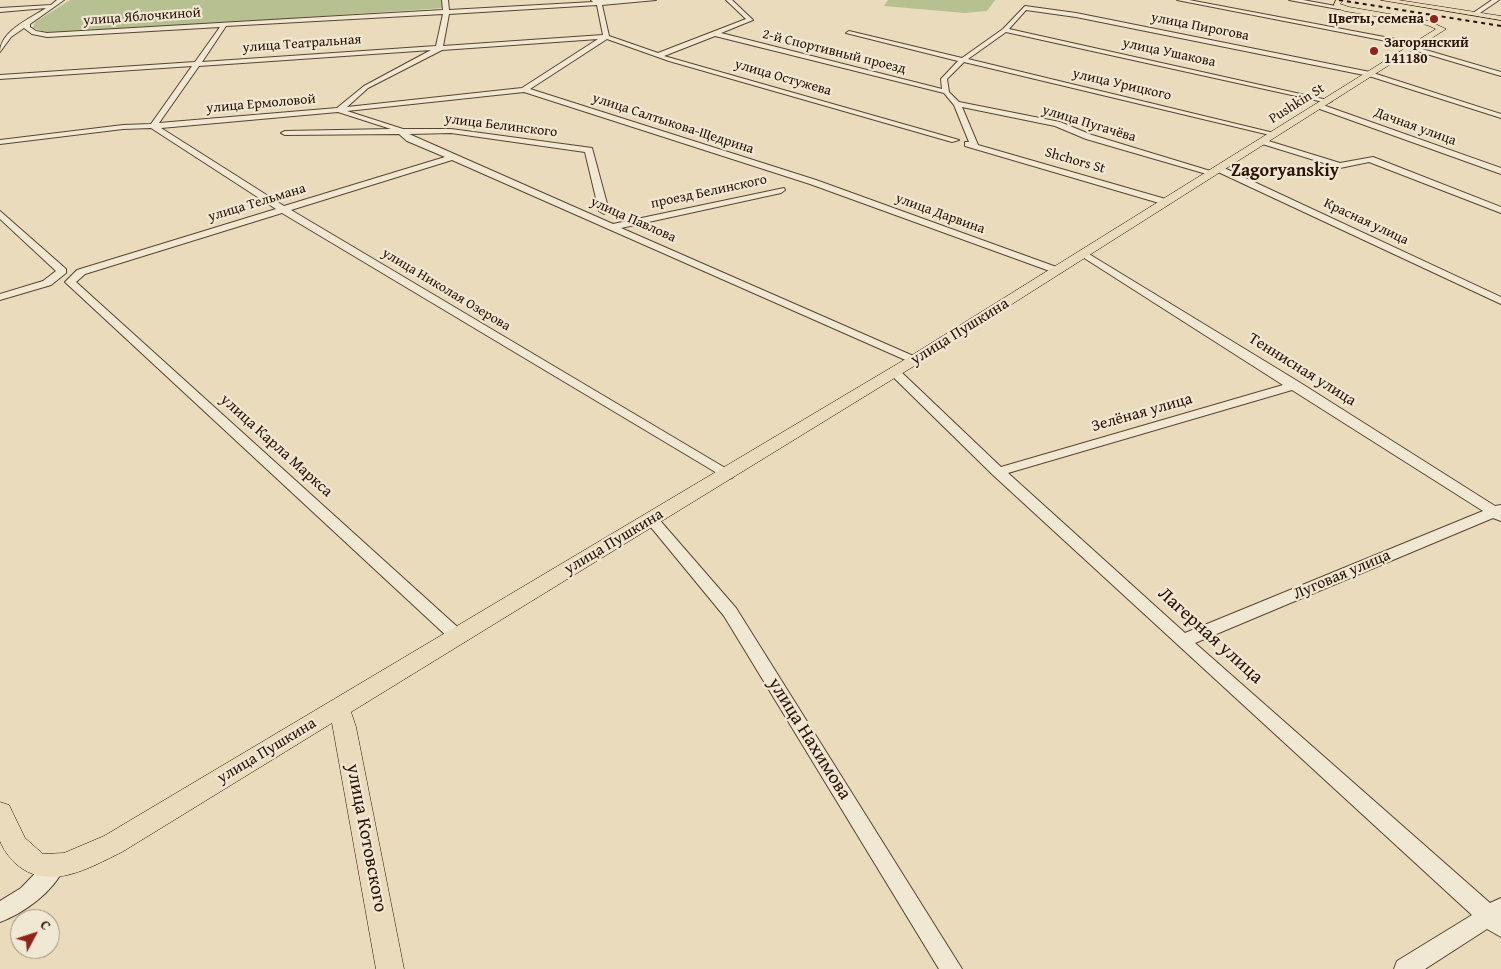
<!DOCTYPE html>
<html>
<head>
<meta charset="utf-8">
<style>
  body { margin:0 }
  #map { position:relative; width:1501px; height:969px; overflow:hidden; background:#eadbbc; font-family:"Gentium Book Plus",serif }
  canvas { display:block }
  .north { position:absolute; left:10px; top:909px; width:50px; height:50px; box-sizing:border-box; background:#f1e8d3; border:1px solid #a1927f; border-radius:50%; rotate:50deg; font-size:14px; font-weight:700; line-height:20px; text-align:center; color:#2a1101 }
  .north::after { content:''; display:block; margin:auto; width:18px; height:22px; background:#8f2418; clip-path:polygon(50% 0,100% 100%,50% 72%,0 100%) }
</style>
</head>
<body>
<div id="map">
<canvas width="1501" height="969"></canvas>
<div class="north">С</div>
</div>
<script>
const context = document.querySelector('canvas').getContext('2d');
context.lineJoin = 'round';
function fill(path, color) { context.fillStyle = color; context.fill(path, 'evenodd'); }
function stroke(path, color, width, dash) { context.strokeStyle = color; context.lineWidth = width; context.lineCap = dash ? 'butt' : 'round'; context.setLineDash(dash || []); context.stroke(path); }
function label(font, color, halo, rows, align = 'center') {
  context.font = font + ' "Gentium Book Plus",serif'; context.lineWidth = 4.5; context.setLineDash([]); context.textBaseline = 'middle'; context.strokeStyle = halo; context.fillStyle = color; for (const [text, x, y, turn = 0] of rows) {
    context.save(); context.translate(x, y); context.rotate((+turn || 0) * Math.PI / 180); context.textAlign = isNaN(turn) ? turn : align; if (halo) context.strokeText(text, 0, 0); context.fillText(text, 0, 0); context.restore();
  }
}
fill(new Path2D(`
  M70,0h371l3,8 -392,26 -19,-6 2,-6z
  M888,0h107l-8,11 -22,2 -81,-7z`), '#b7c091');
const minor = new Path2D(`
  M57,0h7l-34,24v3l6,4 11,2 396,-23 -1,-10h6l1,10 144,-8 -2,-2h65l-54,5 7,31 49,17 88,-34 -20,-19h6l21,20 -32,13 221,56 -1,-10 17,-18 -112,-28 3,-2 113,27 41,-29 22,-23 51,7 294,59 131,42v4l-132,-42 -293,-59 -50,-7 -17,19 323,72 -4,2 -322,-71 -38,27 310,75 -4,2 -310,-74 -17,17 2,13 10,10 101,20 32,13 125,38 -7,2 -124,-36 -31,-13 -93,-19 16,38 191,55v4l-3,1 -201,-59v-4h4l-15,-37 -10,-12 -229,-57 -51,20 295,84 -7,2 -283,-81 -62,-22 -77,50 286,91 246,89 1,2 -5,3 -248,-90 -286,-92 -177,19 56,18h48l141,19 17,63 -5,3 -5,-3 -14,-59 -134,-19 -42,1 204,90 171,-36 1,2 -4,3 -160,35 297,130v4h-8l-458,-202 -161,50 441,262 2,3 -2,3 -5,1 -445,-266 -197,61 -9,8 387,350 2,4 -2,4 -6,2 -6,-2 -386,-358 12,-12 199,-61 -125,-81 -28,1 -123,15v-4l123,-15 28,-1 41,-58 -192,13v-4l195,-13 25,-35 -173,10 -15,-3 -8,-6 -13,9 -11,15c0,-21 31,-34 46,-44l-46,4v-4l51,-3zM597,5l6,30 -160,11 6,-32zM443,14l-7,32 -234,16 24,-36zM598,39l-76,49 -175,19 21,-19 74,-38zM431,50l-67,36 -27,22 -178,15 40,-57zM338,112l53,17 -106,2 -4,2 4,2 114,-1 8,7 38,16 -161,49 -123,-78z
  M1177,0h12l227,43 2,3h-6l89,26v4l-91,-27 2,-3z
  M1289,0h14l38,7 -3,2z
  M1492,0h7l-22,15h-4v-2z
  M1320,104l181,64v6l-184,-66 -1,-2z
  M1262,139l78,24 33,-6 128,50v6l-132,-51 -29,6 -81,-25 -1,-2z
  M1216,167h6l279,130v7l-285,-133z
  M0,211l66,58v4l-15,12 -51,15v-6l43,-13 13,-10 -56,-52z
  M1084,251l215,131 196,124 6,-1v16l-8,-3 -298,125 295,260 11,-5v39l-14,-8 -62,40h-31l3,-8 75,-46 -479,-440 -105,-103 6,-4 4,1 103,98 282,-82 -202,-129 -2,-2zM1292,390l191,121 -298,122 -177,-160z
  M652,515l5,2 79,91 226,361h-23l-215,-353 -79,-96z
  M54,859l7,2 3,7c-11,24 -40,45 -64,54v-21l21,-13 26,-27z`);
const major = new Path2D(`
  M1336,0h7l-3,4 9,3 80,14 17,8 -527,334 -568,349 5,15 48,242h-28l-44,-246 -210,129c-33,16 -74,41 -107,11 -6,-6 -12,-14 -15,-22 0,-11 0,-27 0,-39l9,3 16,33 18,16 21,-1 40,-17 805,-479 527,-328 -9,-4 -82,-14 -12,-4z
  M1381,0h17l103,16v4z`);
stroke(minor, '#5a4430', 2);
stroke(major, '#2a1101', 1);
fill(minor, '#f1e8d3');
fill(major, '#eadbbc');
stroke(new Path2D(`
  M1339,0l162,26`), '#2a1101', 2, [4, 4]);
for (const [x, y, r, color] of [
  [1434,19,5,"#8f2418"],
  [1374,51,5,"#8f2418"]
]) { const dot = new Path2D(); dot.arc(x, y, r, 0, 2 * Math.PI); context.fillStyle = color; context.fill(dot); stroke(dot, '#f1e8d3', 2); }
label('14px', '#2a1101', '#f1e8d3', [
  ["улица Яблочкиной",142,17,-4],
  ["улица Пирогова",1200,27,11],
  ["улица Театральная",302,44,-4],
  ["2-й Спортивный проезд",834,52,14],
  ["улица Ушакова",1169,53,12],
  ["улица Остужева",783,78,16],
  ["улица Урицкого",1122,85,13],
  ["улица Ермоловой",261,104,-5],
  ["Pushkin St",1297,104,-32],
  ["улица Салтыкова-Щедрина",673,124,18],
  ["улица Пугачёва",1089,124,17],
  ["улица Белинского",501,126,7],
  ["Дачная улица",1415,127,20],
  ["Shchors St",1075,161,16],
  ["проезд Белинского",709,192,-12],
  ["улица Тельмана",257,203,-17],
  ["улица Дарвина",940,214,20],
  ["улица Павлова",633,220,24],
  ["Красная улица",1366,222,25],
  ["улица Николая Озерова",446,290,31]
]);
label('bold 14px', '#2a1101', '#f1e8d3', [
  ["Цветы, семена",1424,19],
  ["Загорянский",1384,43,"left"],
  ["141180",1384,59,"left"]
], 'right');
label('16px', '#2a1101', '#f1e8d3', [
  ["улица Пушкина",960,332,-32],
  ["Теннисная улица",1302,370,32],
  ["Зелёная улица",1142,413,-16],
  ["улица Карла Маркса",276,446,42],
  ["улица Пушкина",614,542,-31],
  ["Луговая улица",1342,575,-23],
  ["улица Пушкина",267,751,-31]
]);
label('bold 18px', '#2a1101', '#f1e8d3', [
  ["Zagoryanskiy",1285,171]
]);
label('19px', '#2a1101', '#f1e8d3', [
  ["Лагерная улица",1210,636,42],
  ["улица Нахимова",809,739,58],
  ["улица Котовского",366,838,79]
]);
</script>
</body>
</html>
